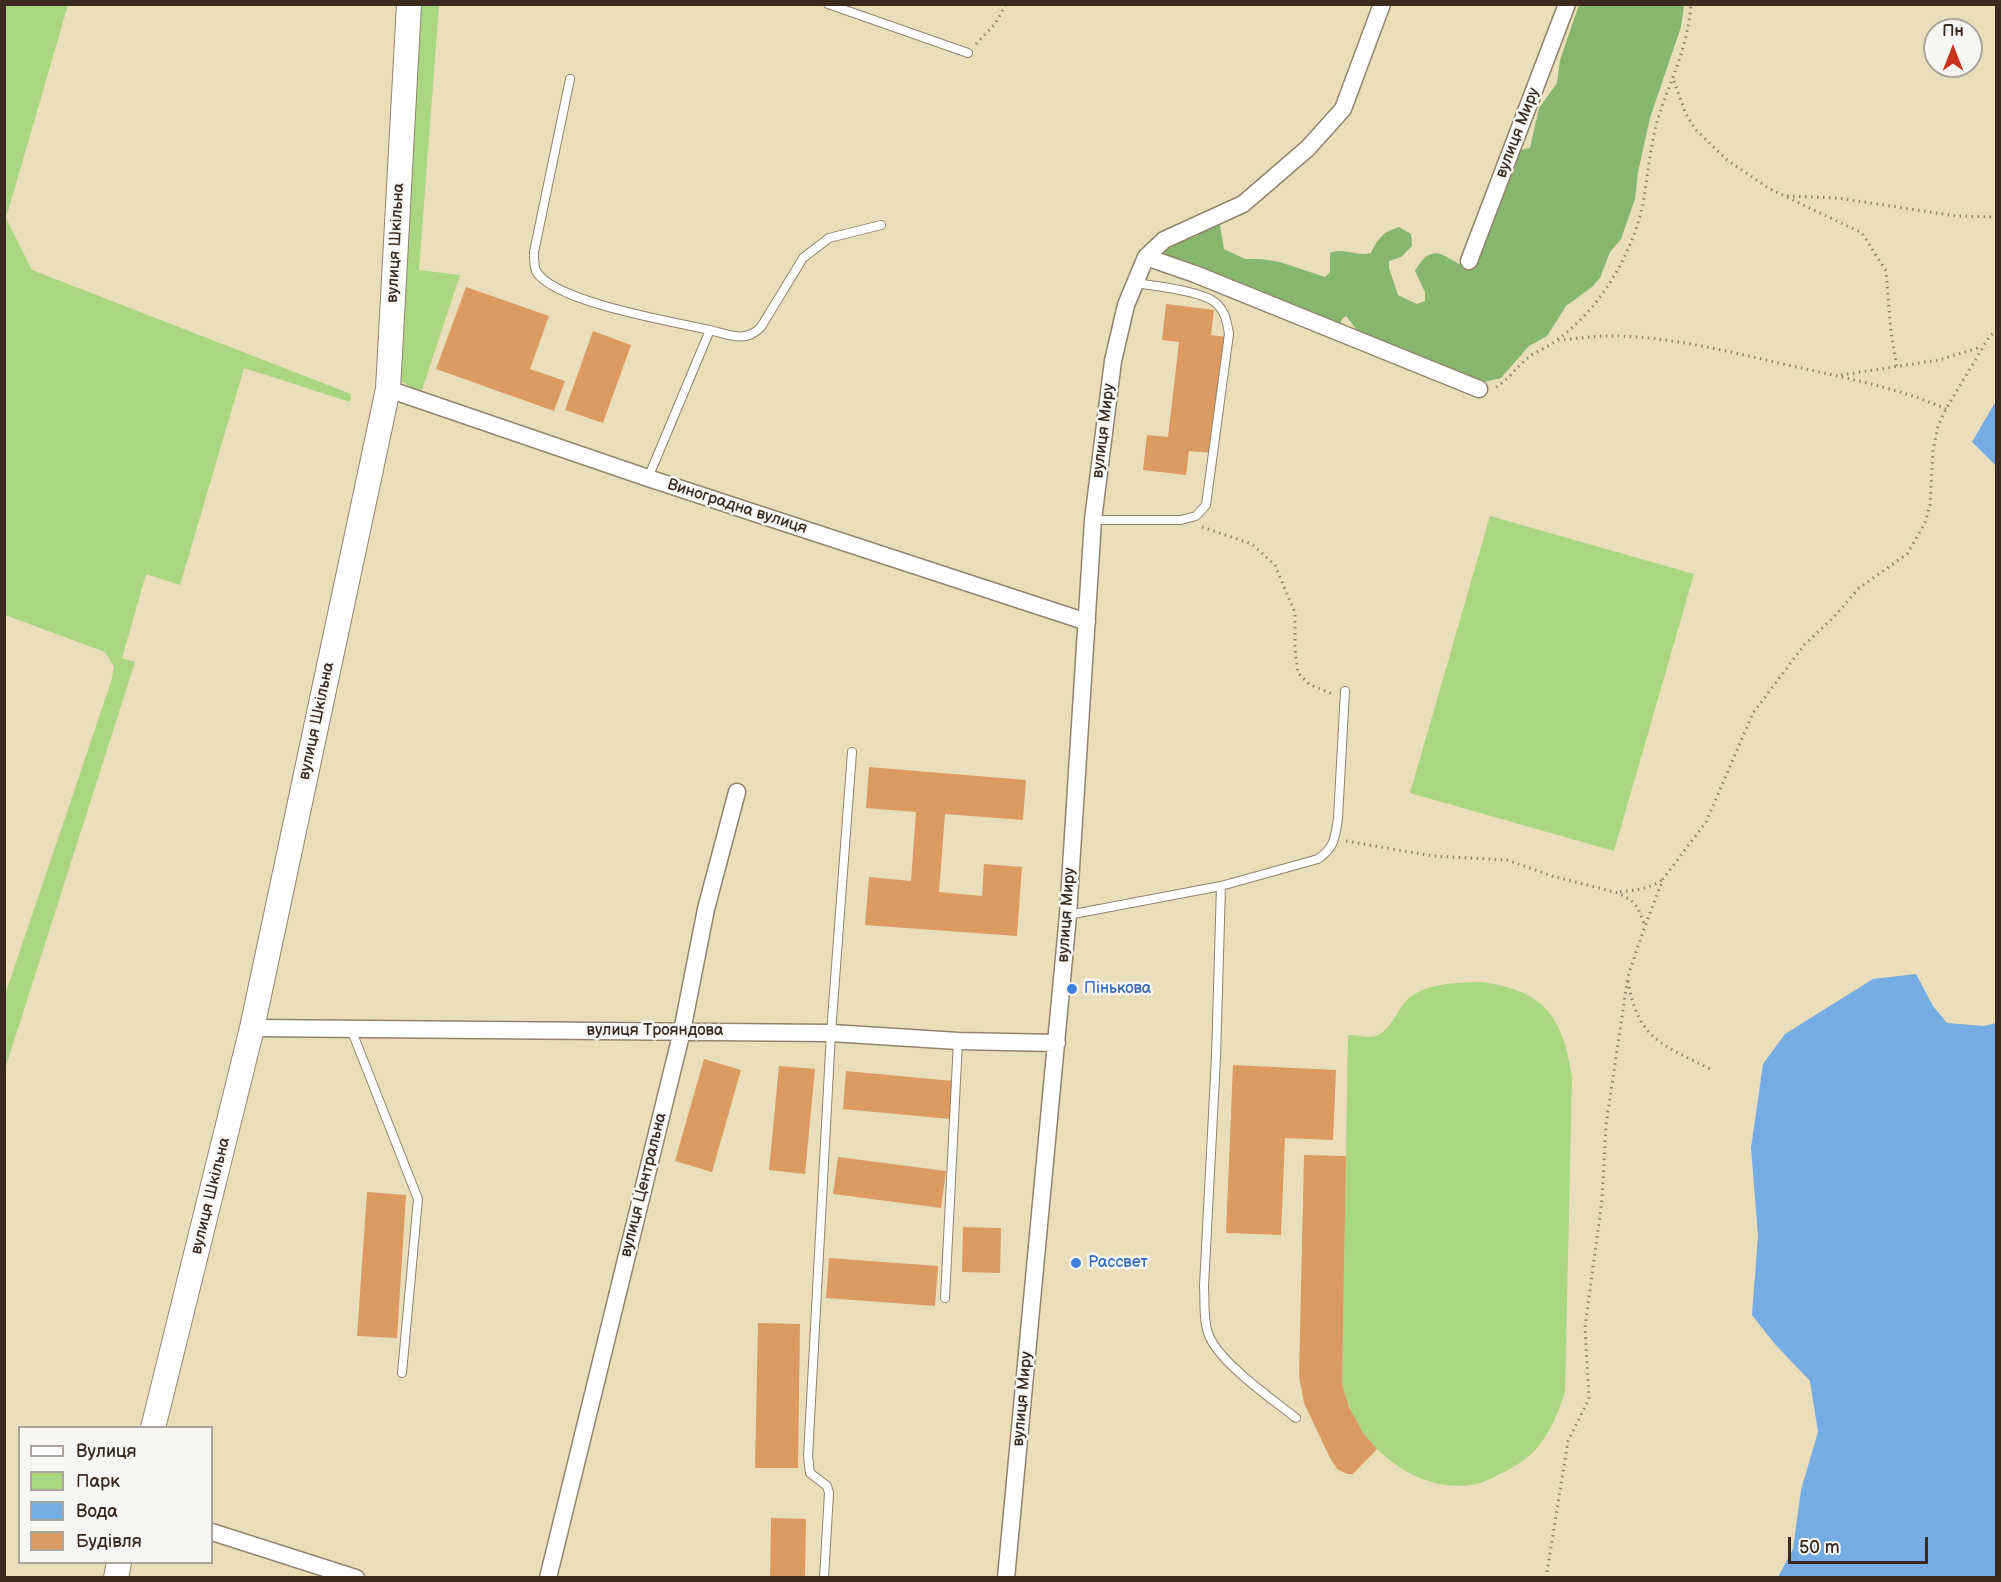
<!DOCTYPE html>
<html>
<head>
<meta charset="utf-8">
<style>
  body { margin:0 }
  #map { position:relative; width:2001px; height:1582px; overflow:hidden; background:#eadeba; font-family:"Balsamiq Sans",sans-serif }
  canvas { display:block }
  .frame { position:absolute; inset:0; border:6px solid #3b2a1e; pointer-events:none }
  .legend { position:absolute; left:18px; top:1426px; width:195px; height:138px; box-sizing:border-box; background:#f6f6f2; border:2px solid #aba49d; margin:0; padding:8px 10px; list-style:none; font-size:18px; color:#3b2a1e }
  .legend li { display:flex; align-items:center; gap:12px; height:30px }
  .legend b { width:30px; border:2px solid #aba49d }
  .north { position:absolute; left:1923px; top:18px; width:60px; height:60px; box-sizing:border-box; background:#f6f6f2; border:2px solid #aba49d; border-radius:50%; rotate:0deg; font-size:16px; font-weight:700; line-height:24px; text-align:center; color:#3b2a1e }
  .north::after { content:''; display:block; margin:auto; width:21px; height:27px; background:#c8321e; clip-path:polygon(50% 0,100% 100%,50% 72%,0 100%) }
  .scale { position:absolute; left:1788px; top:1537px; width:140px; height:27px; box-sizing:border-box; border:3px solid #3b2a1e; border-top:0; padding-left:8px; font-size:18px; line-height:21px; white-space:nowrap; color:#3b2a1e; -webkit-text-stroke:4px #f6f6f2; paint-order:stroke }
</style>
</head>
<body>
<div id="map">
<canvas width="2001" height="1582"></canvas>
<div class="frame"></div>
<ul class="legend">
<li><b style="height:8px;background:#fff"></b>Вулиця</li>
<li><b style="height:16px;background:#aad581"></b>Парк</li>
<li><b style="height:16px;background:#74ace3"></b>Вода</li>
<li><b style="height:16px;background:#db9b60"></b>Будівля</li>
</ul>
<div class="north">Пн</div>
<div class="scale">50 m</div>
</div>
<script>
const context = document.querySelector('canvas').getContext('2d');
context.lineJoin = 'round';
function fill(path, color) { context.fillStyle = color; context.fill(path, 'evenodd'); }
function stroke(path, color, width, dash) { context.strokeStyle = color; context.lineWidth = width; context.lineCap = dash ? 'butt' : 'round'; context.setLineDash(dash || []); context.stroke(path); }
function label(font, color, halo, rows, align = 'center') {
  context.font = font + ' "Balsamiq Sans",sans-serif'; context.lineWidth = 5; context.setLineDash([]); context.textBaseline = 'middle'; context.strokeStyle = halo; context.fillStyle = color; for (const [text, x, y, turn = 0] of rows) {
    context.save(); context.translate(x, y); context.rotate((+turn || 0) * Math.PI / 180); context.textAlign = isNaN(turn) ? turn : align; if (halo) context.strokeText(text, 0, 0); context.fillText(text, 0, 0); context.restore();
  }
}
fill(new Path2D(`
  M5,4l63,1 -62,213 26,52 319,124 -1,8 -106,-34 -64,217 -34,-11 -24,84 13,4 -130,407v-74l106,-313 3,-15 -9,-15 -100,-37z
  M420,5h19l-20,265 41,5 -39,118 -20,-12 -3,-8z
  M1490,516l204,58 -80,277 -204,-58z
  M1482,982c63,9 80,34 90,94l-7,316c-7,21 -15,41 -29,57 -10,11 -22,18 -34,24 -8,4 -17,9 -26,11 -43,9 -86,-16 -112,-50 -11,-15 -17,-32 -22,-50l6,-349c8,0 20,3 28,1 18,-7 21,-31 37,-41 21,-13 46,-12 69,-13z`), '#aad581');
fill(new Path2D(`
  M1579,5h105l-3,22 -31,91 -12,54 -3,27 -14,40 -11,13 -10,26 -8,9 -26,19 -19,30 -18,10 -28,32 -21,5 -120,-49 -14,-18 -4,3 -2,6 -173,-66 -3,-8 12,-13c8,0 18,1 24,-4 6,-5 9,-9 16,-12l4,3 4,24 21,10h16l19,3 45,15 5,-5v-19c14,-6 27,4 41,0 7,-15 12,-21 28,-26l12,7 1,12 -11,11 -12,4v7l9,27 19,9 8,-3v-9l-10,-21c21,-37 33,-5 60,-2l45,-119 10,-2 9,-40 18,-25 3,-23z`), '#87b66f');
fill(new Path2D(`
  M1996,401v65l-24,-24z
  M1916,974l17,32 14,17 37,3 12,-3v554h-218l15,-28 8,-59 17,-58 -8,-51 -36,-38 -22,-28 6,-79 -7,-88 12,-84 22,-30 88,-55z`), '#74ace3');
fill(new Path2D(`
  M466,287l83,29 -19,53 35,12 -11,30 -118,-42z
  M1166,304l48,6 -3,25 15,2 -13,116 -24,-2 -3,24 -43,-5 4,-35 21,2 11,-95 -17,-2z
  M593,331l38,14 -28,78 -38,-13z
  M869,767l157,13 -3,40 -78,-6 -6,78 43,4 2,-32 38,3 -5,69 -152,-11 4,-48 42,4 5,-69 -50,-4z
  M704,1059l37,11 -29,102 -37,-11z
  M1233,1065l103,5 -3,70 -48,-2 -4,97 -55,-2z
  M779,1066l36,3 -10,105 -36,-4z
  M846,1071l107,10 -3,38 -107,-10z
  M1304,1155l42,1 -4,228 7,23 14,26 14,16 -24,25h-6l-10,-5 -8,-13 -25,-53 -5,-27z
  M838,1157l108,14 -5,37 -108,-14z
  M367,1192l39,3 -9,143 -40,-2z
  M963,1227l38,1 -1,45 -38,-1z
  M829,1258l109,8 -3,40 -109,-8z
  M758,1323l42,1 -2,144h-43z
  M771,1518l35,1 -1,59h-35z`), '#db9b60');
const lane = new Path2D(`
  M828,4l140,49
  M570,79l-36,173c0,5 0,14 2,19 17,31 139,51 174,59
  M648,478l62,-148c20,5 36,13 51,-3l42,-69 26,-20 52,-13
  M1093,520h88l15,-4 10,-11 23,-171c-2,-11 -3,-21 -12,-30 -12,-13 -63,-18 -82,-21
  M1221,886l-5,171 -12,229c1,15 -1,33 4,47 10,29 63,65 88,85
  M1068,915l153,-29 97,-27c17,-12 17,-21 20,-41l7,-127
  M351,1029l67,170 -16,174
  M945,1298l13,-257
  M824,1578l5,-85 -2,-7 -17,-13 -2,-17 23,-423 21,-281`);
const street = new Path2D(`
  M1146,257l18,-17 79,-36 65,-56 35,-39 39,-105
  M1469,261l98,-257
  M388,389l260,89 439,144
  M252,1028l579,5 127,8 99,2
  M212,1532l144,46
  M548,1578l134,-547 24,-122 31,-117
  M1006,1578l62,-663 25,-395 20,-159 13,-56 20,-48 49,17 284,115`);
const secondary = new Path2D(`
  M153,1428l99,-400 136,-639 21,-385
  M116,1578l3,-16`);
stroke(lane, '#92846c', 10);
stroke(street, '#92846c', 19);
stroke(secondary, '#92846c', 26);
stroke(new Path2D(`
  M976,44l19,-20 11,-20
  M1674,81l11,31 10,17 32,31 43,29 92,44 24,38 5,61 6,36
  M1787,196l51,2 118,18 40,1
  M1558,340c17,-1 34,-4 50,-4 61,-1 134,19 193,32 49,11 98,20 145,41
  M1841,375l98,-15 42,-13
  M1496,387c14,-8 23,-24 37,-33 8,-5 17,-8 24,-14 43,-31 75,-85 86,-136 5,-29 7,-58 15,-86 13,-39 30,-71 33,-114
  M1202,527l50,17 23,21 20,48v37l3,23 11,11 23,10
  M1346,841l87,15 74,4 45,16 66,17 13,7 7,8 7,18
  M1620,892c15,-2 29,-3 42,-12
  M1628,981c10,60 36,64 84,89
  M1546,1578l22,-137 21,-42 -4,-72 17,-127 4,-75 22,-149 17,-50 18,-47 43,-57 47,-109 52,-69 28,-26 26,-30 48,-34 18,-31 5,-18 3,-54 5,-25 8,-17 37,-62 7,-11 6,-5`), '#92846c', 3, [1.5, 4.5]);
stroke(lane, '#fff', 8);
stroke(street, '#fff', 16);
stroke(secondary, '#fff', 24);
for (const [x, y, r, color] of [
  [1072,989,6,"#3f7fe0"],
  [1076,1263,6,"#3f7fe0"]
]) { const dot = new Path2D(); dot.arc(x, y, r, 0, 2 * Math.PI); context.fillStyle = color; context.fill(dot); stroke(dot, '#f6f6f2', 2); }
label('16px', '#3b2a1e', '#f6f6f2', [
  ["вулиця Миру",1518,133,-69],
  ["вулиця Шкільна",396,243,-87],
  ["вулиця Миру",1104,431,-83],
  ["Виноградна вулиця",737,507,18],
  ["вулиця Шкільна",317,721,-78],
  ["вулиця Миру",1067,915,-86],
  ["вулиця Трояндова",655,1031],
  ["вулиця Центральна",644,1185,-76],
  ["вулиця Шкільна",211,1196,-76],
  ["вулиця Миру",1023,1399,-85]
]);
label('16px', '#366cbe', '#f6f6f2', [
  ["Пінькова",1084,989],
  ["Рассвет",1088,1263]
], 'left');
</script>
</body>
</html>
